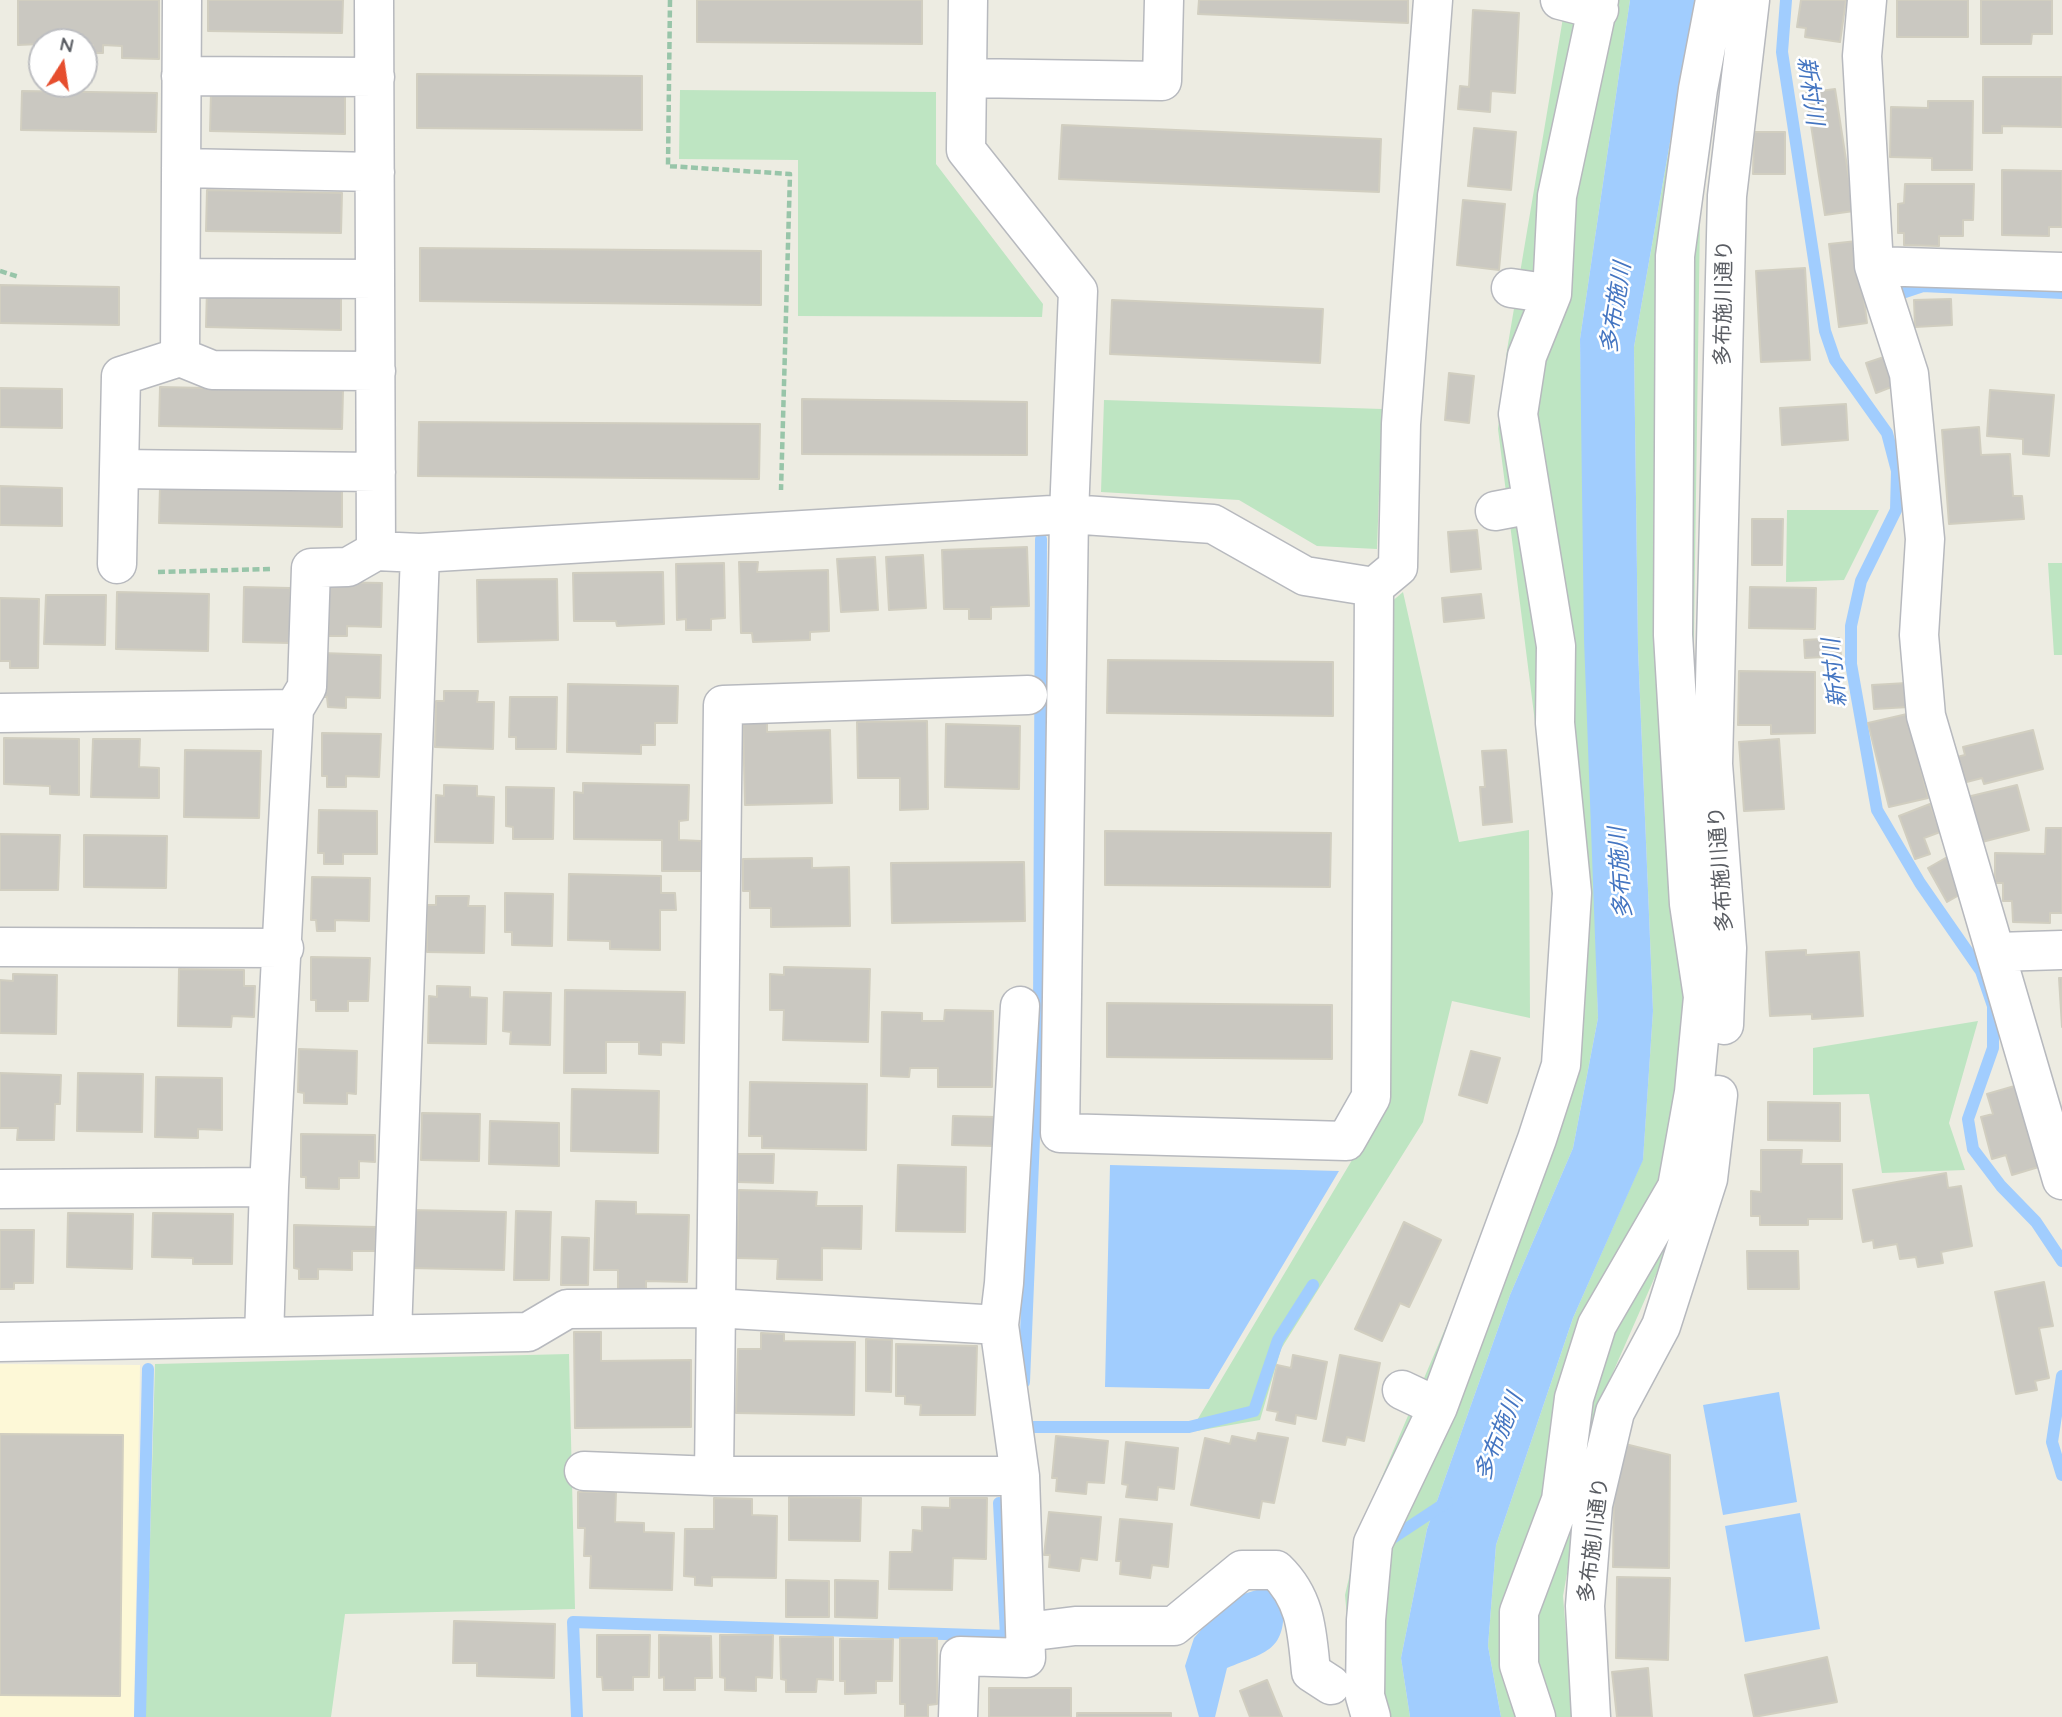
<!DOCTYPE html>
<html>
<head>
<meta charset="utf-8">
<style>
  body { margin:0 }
  #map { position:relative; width:2062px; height:1717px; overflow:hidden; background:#edece2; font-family:Quicksand,sans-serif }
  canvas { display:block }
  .north { position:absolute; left:28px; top:28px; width:70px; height:70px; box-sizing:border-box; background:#fff; border:2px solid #bdbec1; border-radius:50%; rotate:12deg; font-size:19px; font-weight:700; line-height:28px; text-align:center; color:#5a5d63 }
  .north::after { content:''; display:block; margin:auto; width:24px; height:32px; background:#e64e2e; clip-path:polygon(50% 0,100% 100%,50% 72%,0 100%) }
</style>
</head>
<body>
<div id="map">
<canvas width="2062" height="1717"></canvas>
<div class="north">N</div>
</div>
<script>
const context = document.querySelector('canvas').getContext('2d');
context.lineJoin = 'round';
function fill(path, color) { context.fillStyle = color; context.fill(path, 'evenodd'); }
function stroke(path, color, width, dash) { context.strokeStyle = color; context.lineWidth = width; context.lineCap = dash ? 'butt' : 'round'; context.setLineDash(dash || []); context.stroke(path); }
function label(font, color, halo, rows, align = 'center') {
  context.font = font + ' Quicksand,"Noto Sans JP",sans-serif'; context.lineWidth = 5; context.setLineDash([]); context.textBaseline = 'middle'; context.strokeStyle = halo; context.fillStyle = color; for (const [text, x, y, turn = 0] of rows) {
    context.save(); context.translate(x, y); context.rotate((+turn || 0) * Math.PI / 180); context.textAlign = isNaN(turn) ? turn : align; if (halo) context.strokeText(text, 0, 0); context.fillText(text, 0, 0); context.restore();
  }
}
fill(new Path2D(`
  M0,1364l140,1 -6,352h-134z`), '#fdf8d7');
fill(new Path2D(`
  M1566,0h64l-50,339 18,679 -25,130 -63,147 -83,234 -26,129 9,59h-54l-11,-122 16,-69 162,-380 24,-99 7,-129 -17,-180 -39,-309 9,-79z
  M1695,0h34l-29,217 -8,554 -13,451 -83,189 -33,185 10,121h-72l-13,-71 8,-101 77,-227 70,-159 10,-148 -15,-362 -4,-302z
  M680,90l256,2v72l107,140 -1,13 -244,-1v-156l-119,-1z
  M1104,400l278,9 -5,140 -60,-3 -78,-46 -138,-8z
  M1787,510h92l-35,70 -58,2z
  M2048,563h14v92h-8z
  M1403,592l56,250 70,-12 1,188 -78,-17 -29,121 -142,227 -21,71 -70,12 193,-324v-499z
  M1978,1021l-29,102 16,47 -83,3 -13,-79 -56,1v-47z
  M569,1354l6,255 -230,5 -14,103h-186l10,-353z`), '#bee5c2');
fill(new Path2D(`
  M1630,0h65l-61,347 4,302 15,362 -10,149 -70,158 -77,227 -8,101 13,71h-91l-9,-59 26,-129 83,-234 63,-147 25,-130 -14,-379 -4,-300z
  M1110,1165l229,6 -130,218 -104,-2z
  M1779,1392l18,110 -74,13 -20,-110z
  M1800,1513l20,116 -75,13 -20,-116z
  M1266,1587l17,15c4,49 -17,50 -56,66l-12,49h-16l-14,-51 9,-28 34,-39z`), '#a1cdfe');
stroke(new Path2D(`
  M1786,0l-4,52 43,279 10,29 52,73 10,38 -1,39 -35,71 -10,45v38l26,146 43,73 61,88 12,35v42l-25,71 5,30 28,37 35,36 26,39
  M1899,294l24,-8 139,7
  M2062,1376l-10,66 10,33
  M1024,1382l15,-367 2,-476
  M1022,1427h167l65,-16 24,-71 35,-55
  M1391,1539l56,-37
  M140,1717l8,-348
  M577,1717l-4,-95 433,14 -7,-133`), '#a1cdfe', 12);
const building = new Path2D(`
  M18,0h141v59l-37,-1v-12l-19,-1v8h-10v-8h-9v-3l-66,3z
  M208,0h135l-1,33 -134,-2z
  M697,0h225v44l-225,-2z
  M1199,0h209v23l-210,-9z
  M1801,0h45l-6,42 -35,-5 1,-9 -9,-1z
  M1897,0h71v37h-71z
  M1981,0h71v34h-20l-1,10h-50z
  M1473,10l46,3 -4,80 -24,-2 -1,21 -32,-3 2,-23 9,1z
  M417,74l225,2v54l-225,-2z
  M1983,77h79v50l-60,-1v7h-19z
  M1835,89l19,122 -29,4 -19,-122z
  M22,91l135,2 -1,39 -135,-2z
  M211,92l134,2v40l-135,-3z
  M1928,101h45l-1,69h-40v-12l-42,-1 1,-50 37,1z
  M1062,125l319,14 -2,53 -320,-13z
  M1474,128l42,4 -5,58 -43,-4z
  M1754,132h31v42h-32z
  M2002,170l60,1v56h-13v9l-47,-1z
  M1905,184h69l-1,36h-10v16h-24v10l-35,-1v-12h-6v-29l6,-1z
  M207,190l135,3 -1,40 -135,-2z
  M1463,200l42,4 -6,66 -42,-5z
  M1857,241l10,82 -28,4 -10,-83z
  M420,248l341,3v54l-341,-4z
  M1805,268l5,92 -49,2 -5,-91z
  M0,285l119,2v38l-119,-2z
  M207,288l134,2v40l-135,-3z
  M1951,299l1,26 -37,2 -1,-27z
  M1112,300l211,9 -3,54 -210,-9z
  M1884,357l10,29 -18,7 -10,-30z
  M1449,373l25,3 -5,47 -24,-3z
  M160,387l183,4 -1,38 -183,-3z
  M0,388l62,1v39l-62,-1z
  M1990,390l64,5 -5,61 -26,-2v-15l-36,-3z
  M802,399l225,3v53l-225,-1z
  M1846,404l2,36 -66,5 -2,-37z
  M419,422l341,2 -1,55 -341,-3z
  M1979,427l2,28 29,-1 3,42h9l2,23 -75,5 -7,-94z
  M0,486l62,2v38l-62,-1z
  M160,487l182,3v37l-183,-4z
  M1752,519h31l-1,46h-30z
  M1477,530l4,39 -30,3 -3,-40z
  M1027,547l2,59 -38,1v12h-22v-10h-25l-2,-59z
  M923,555l3,53 -37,2 -3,-53z
  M875,557l3,53 -37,2 -4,-53z
  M739,562h19l-1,10 71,-2 1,61 -19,1v8l-57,2 -1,-9h-11z
  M724,563l1,55 -14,1v11h-25v-11l-9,1 -1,-56z
  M663,572l1,52 -47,2 -1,-5h-42l-1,-48z
  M557,579l1,61 -80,2 -1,-62z
  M324,582l58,1 -1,44 -34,-1v10h-19l1,-10h-6z
  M244,587l46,1v55l-47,-1z
  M1750,587l66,1 -1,41 -66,-1z
  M117,592l92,2 -1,57 -92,-2z
  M1481,594l3,24 -40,4 -2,-24z
  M46,595h60l-1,50 -61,-1z
  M0,598l39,1 -1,69h-28v-7h-10z
  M1839,638l2,18 -36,2 -1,-18z
  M322,653l59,2 -1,43 -34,-1v11l-18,-1 -1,-10h-5z
  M1108,660l225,2v54l-226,-3z
  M1739,671l76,1v61l-44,1v-9h-33z
  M1907,683l2,24 -35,2 -2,-24z
  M568,684l110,2 -1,37h-22v22h-14v9l-74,-2z
  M444,691h34l-1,11h17l-1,47 -58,-2 1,-46h8z
  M510,697h47l-1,52h-40v-12h-7z
  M1907,714l21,84 -39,9 -21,-84z
  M927,721l1,88 -28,1v-32h-42l-1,-56z
  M767,722v10l63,-2 2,73 -87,2 -2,-82z
  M946,724l74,2 -1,63 -74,-2z
  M2033,730l10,39 -59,15 -2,-6 -23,6 -6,-26 12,-3 -2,-8z
  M322,733l59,1 -2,43 -33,-1v11h-19v-11h-5z
  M4,738l75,1v56l-29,-1v-8l-46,-2z
  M93,739h47l-1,28 20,1v30l-68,-1z
  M1779,739l5,70 -40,2 -5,-69z
  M185,750l76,1 -2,67 -75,-1z
  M1506,750l6,72 -29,3 -3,-38h5l-3,-36z
  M583,783l106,2 -1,35 -9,1v19l22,1v30h-39v-31l-88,-1v-47l9,1z
  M444,785l33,1v10l17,1 -1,46 -58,-1 1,-47 8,1z
  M2017,785l12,45 -51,13 -11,-46z
  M506,787l48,1 -1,51h-40v-12l-7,-1z
  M1930,804l10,28 -16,6 6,16 -15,5 -16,-43z
  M319,810l58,1v43h-34v10h-19v-11h-6z
  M2046,828h16v85h-12v10l-37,-1 -1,-21h-9v-18h-8v-30l50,1z
  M1105,831l226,2 -1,54 -225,-2z
  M0,834l60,1 -2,55h-58z
  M84,835l83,1 -1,52 -82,-1z
  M1949,856l19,34 -21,12 -19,-34z
  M812,858v10l37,-1 1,59 -79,1v-19h-21v-17h-7v-32z
  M1024,862l1,59 -133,2 -1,-60z
  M569,874l92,2v17h14l1,17h-16v40l-50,-1v-8l-42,-1z
  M312,877l58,1 -1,43 -34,-1v11h-18l-1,-11h-5z
  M505,893l48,1 -1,52 -40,-1v-13h-7z
  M436,896h33l-1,10h17l-1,47 -57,-1v-47h9z
  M1806,950v5l53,-3 4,64 -51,3v-5l-42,2 -4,-64z
  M311,957l59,1 -2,43h-20v10h-32v-11h-5z
  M784,967l86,2 -2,73 -85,-2 1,-30h-14v-36l14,1z
  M179,969l65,1v16h11l-1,31 -22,-1 -1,11 -53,-1z
  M13,974l44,1 -1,59 -56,-1v-53l13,1z
  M2059,978h3v49z
  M437,986l33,1v10l17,1 -1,46 -58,-1 1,-47 8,1z
  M565,990l120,2 -1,51 -23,-1v13l-22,-1v-12h-33v31h-42z
  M504,992l47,1 -1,52 -40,-1 1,-12 -8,-1z
  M1107,1003l225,2v54l-225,-2z
  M945,1010l48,1 -1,76h-54v-19h-28l-1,9 -28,-1 1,-64 40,1v8h22z
  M299,1049l58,2 -1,43 -9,-1v11l-43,-1v-10l-6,-1z
  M1471,1051l29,7 -13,45 -28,-8z
  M0,1073l61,2 -1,29h-5l-1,36h-37l1,-12h-18z
  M78,1073l65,1 -1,58 -65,-1z
  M156,1077l66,1v52l-24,-1v9l-43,-1z
  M750,1082l117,2 -1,66 -104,-2v-12h-13z
  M2018,1085l24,81 -30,9 -6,-20 -14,4 -11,-42 12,-3 -6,-20z
  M572,1089l87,2 -1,62 -87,-2z
  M1768,1102l72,1v38l-72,-1z
  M422,1113l58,1 -1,47 -58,-1z
  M953,1116l43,1 -1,29 -43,-1z
  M490,1121l69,2v43l-70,-2z
  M301,1134l74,1v27l-16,-1v17h-20v11l-33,-1v-11h-5z
  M1761,1150h41l-1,14h41v55h-34v6h-48v-9h-9v-25l10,1z
  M738,1154h36l-1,29 -35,-1z
  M898,1165l68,2 -1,65 -69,-1z
  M1946,1173l2,15 13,-2 11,60 -31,6 2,11 -25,4 -2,-10 -16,2 -3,-15 -23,4 -1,-8 -10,2 -10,-52z
  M739,1190l78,2 -1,14h46l-1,43 -39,-1v32l-45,-1 1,-20 -41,-1z
  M596,1201l40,1v12l53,1 -2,67 -41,-1v8h-28v-19h-24z
  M411,1210l95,2 -2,58 -94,-2z
  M516,1211l35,1 -2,68h-35z
  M68,1213l65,1 -1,55 -65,-2z
  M153,1213l80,1 -1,50h-39v-6l-41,-1z
  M1404,1222l37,18 -32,67 -9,-4 -18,38 -27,-12z
  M294,1225l82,2 -1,24h-23v19l-34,-1v10h-19v-10l-5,-1z
  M0,1230h34l-1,53h-19v6h-14z
  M562,1237l27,1 -1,47h-27z
  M1747,1251h51l1,38h-51z
  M2044,1282l9,44 -14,2 10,50 -14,3 2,9 -21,4 -21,-102z
  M574,1332h27v29l90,-1v67l-116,1z
  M761,1333l23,1v7l71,1 -1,73 -118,-2 2,-64h23z
  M866,1339l26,1 -1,52 -25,-1z
  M896,1344l81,2 -2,69h-55l1,-10 -16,-1v-8h-9z
  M1293,1355l34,7 -11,57 -20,-4 -1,9 -19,-4 2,-8 -11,-2 10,-45 14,3z
  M1340,1355l40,8 -16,78 -17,-4 -2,8 -22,-4z
  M1258,1433l30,5 -14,65 -12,-2 -3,17 -68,-13 14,-67 25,6 2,-8 24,5z
  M0,1434l123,1 -3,261 -120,-1z
  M1056,1436l52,5 -4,42 -17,-1 -1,12 -30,-3 1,-13h-5z
  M1126,1442l52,6 -4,41 -16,-2 -1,13 -31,-3 2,-12 -6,-1z
  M1625,1444l45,11 -1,113 -56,-1 1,-73z
  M578,1492h38l-1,30 29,1v9l30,1 -2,57 -82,-2 1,-32h-7l1,-28h-7z
  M789,1497l72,1 -1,43 -71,-1z
  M714,1498l38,1v16l25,1 -1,62 -64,-1v9l-17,-1v-8l-11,-1 1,-47h29z
  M950,1498h37l-1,61 -33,-1 -1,32 -63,-1 1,-37h22l1,-22 9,1v-24l28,1z
  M1049,1512l52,5 -4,43 -16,-2 -2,13 -30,-4 1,-12h-6z
  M1120,1519l52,5 -4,43 -16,-2 -2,13 -30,-4 1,-13h-5z
  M1617,1577l53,1 -2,82 -52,-2z
  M786,1580l43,1v36h-43z
  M835,1580l43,1 -1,37 -42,-1z
  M454,1621l101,3 -1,54 -77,-2v-13h-24z
  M597,1635h53l-1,42h-16v13h-30l-1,-13h-5z
  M659,1635l52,1 1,42h-17v12h-31v-13l-5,1z
  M720,1635h53l-1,43 -16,-1v14l-31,-1v-12l-5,-1z
  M780,1637h53v43l-16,-1 -1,13h-30v-12l-5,-1z
  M900,1638h37v66l-9,1v12h-23v-13h-5z
  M840,1639h53l-1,42h-16v12l-31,1v-13h-5z
  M1827,1657l10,45 -83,15 -9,-42z
  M1648,1668l4,49h-35l-5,-45z
  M1267,1680l15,37h-32l-10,-26z
  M989,1688h82v29h-82z
  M1077,1713h94v4h-94z`);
fill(building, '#cac8c1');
stroke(building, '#d1cec0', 2);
const minor = new Path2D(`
  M374,0l2,551 44,2 649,-39 144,10 92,52 69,11
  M968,0l-2,150 112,141 -9,223 -9,619 286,8 25,-44 3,-510 24,-20 3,-143 32,-424
  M1560,0l39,10
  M1867,0l-5,56 12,210 35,108 16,165 -6,96 7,81 136,464
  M181,76l194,1
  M967,78l195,3 2,-81
  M181,168l194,4
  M1874,266l188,6
  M181,278l194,1
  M1511,288l41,6
  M180,357l32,13 164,1
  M119,469l257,3
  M1495,511l37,-7
  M117,564l4,-188 59,-19 2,-357
  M0,713l294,-4
  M0,947l284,1
  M1997,952l65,-2
  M1724,1025l3,-77 -14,-184 14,-568 23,-196
  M0,1189l269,-2
  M999,1325l5,-42 16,-277
  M392,1334l28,-781
  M264,1337l5,-150 25,-478 13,-22 4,-119 37,-1 28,-16
  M0,1342l528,-10 39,-23 148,-1 284,17 21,151 6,182 -66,-2 -2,61
  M1402,1390l36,17
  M584,1471l130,5h306
  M714,1476l9,-771 305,-10
  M1026,1632l49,-6h99l68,-56h34c30,29 31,61 35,102l20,13
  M1371,1717l-6,-21 1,-76 7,-77 65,-136 99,-268 24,-74 11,-172 -17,-170 1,-77 -38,-232 9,-58 25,-62 5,-98 42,-196
  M1536,1717l-17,-52v-53l42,-112 13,-102 23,-73 80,-138 17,-95 9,-95 -14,-93 -16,-269 2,-379 23,-167 17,-89
  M1591,1717l-6,-111 8,-101 22,-93 46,-86 47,-147 10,-84`);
stroke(minor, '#b7b9be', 41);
stroke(new Path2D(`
  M670,0l-2,166 122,8 -9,316
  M0,271l19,6
  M158,572l113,-3`), '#98c5a9', 4.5, [7, 3.5]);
stroke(minor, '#fff', 38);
label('21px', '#5a5d63', '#fff', [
  ["多布施川通り",1724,303,-89],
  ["多布施川通り",1721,869,-94],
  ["多布施川通り",1594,1540,-83]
]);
label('italic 23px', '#4475c1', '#fff', [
  ["新村川",1810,91,82],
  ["多布施川",1616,308,-81],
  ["新村川",1835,673,-96],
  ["多布施川",1621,873,-94],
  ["多布施川",1499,1437,-68]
]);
</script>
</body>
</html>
